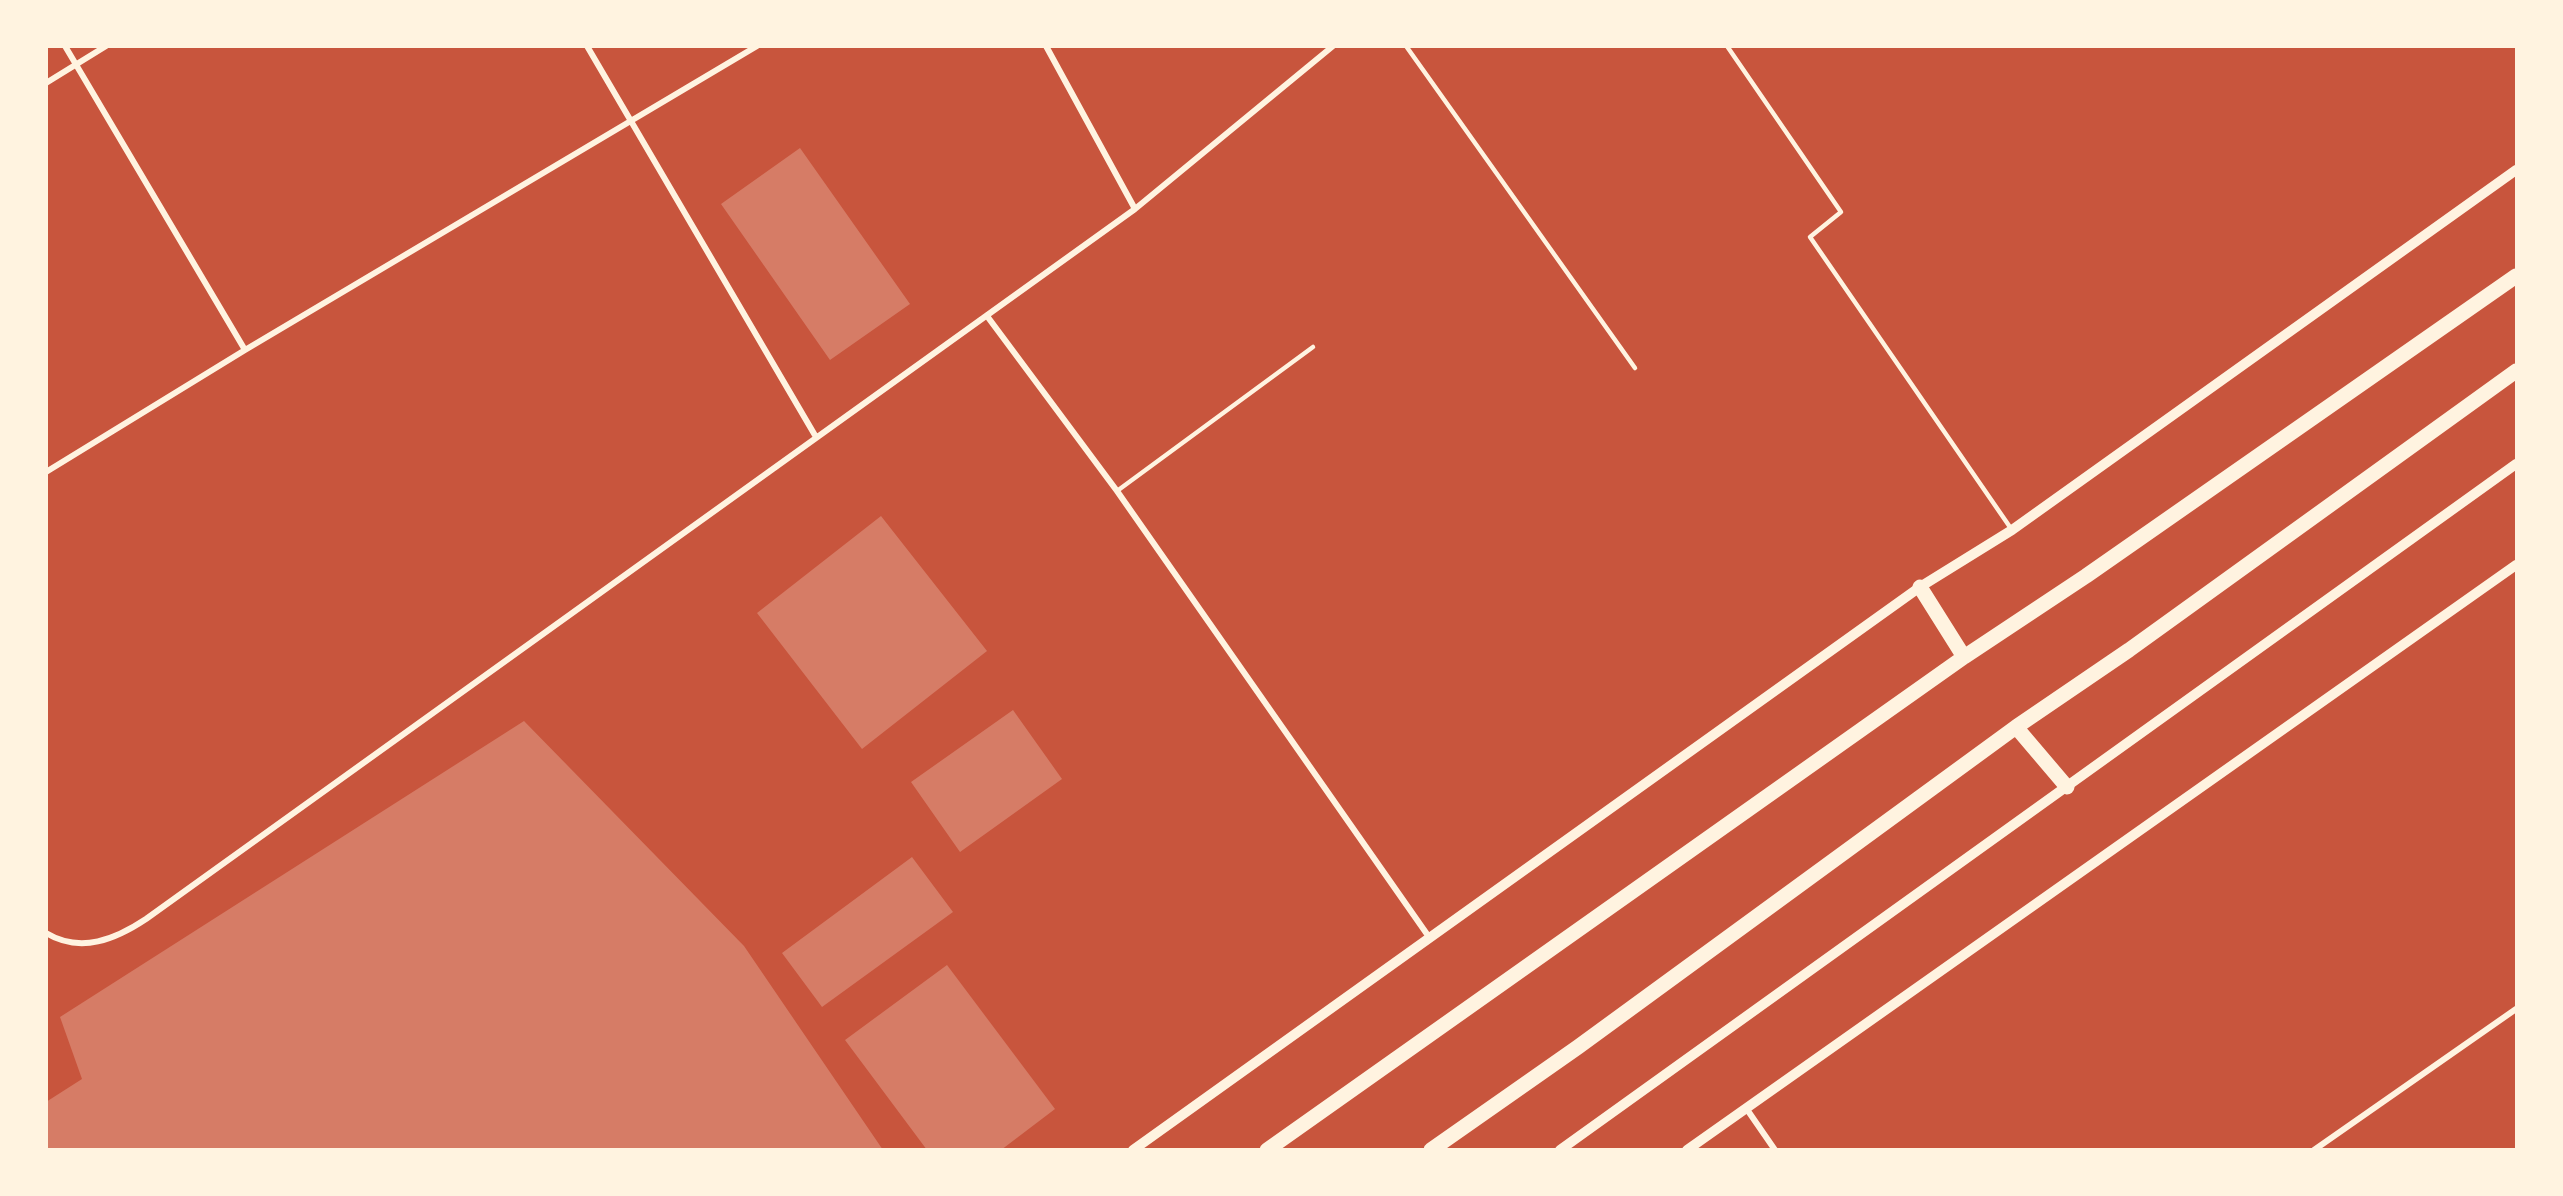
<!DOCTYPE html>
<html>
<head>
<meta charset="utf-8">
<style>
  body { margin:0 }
  #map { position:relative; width:2563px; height:1196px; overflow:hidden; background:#c8553d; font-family:Karla,sans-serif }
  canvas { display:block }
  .frame { position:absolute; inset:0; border:48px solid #fff3e0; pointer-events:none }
</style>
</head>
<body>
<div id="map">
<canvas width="2563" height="1196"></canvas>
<div class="frame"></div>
</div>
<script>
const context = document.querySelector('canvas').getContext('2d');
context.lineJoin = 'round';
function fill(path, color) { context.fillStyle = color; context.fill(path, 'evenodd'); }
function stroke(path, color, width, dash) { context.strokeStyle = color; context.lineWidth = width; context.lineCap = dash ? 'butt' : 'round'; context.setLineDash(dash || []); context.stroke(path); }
fill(new Path2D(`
  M800,148l110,156 -80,56 -109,-156z
  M881,516l106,135 -125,98 -105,-136z
  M1013,710l49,69 -102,73 -49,-70z
  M524,721l220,225 139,204h-837v-48l36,-23 -22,-62z
  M912,857l41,55 -131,95 -40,-54z
  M947,965l108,144 -54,41h-74l-82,-110z`), '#d67c66');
stroke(new Path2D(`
  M1406,46l229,322
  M1727,46l114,166 -31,25 202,293
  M1117,491l196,-144`), '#fff3e0', 4.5);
stroke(new Path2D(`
  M65,46l180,304
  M587,46l229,391
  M1046,46l89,163
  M46,83l60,-37
  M987,316l130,175 312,446
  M46,472l199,-122 512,-304
  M46,933c35,21 70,6 100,-14l989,-710 198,-163
  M1746,1108l29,42
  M2314,1150l202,-141`), '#fff3e0', 6);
stroke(new Path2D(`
  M1133,1150l787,-563 92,-57 504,-360
  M1560,1150l956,-686
  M1687,1150l829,-585`), '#fff3e0', 10);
stroke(new Path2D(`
  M1920,587l44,70
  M2016,727l51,60
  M1267,1150l697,-493 122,-81 430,-300
  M1431,1150l147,-103 438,-320 113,-77 387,-279`), '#fff3e0', 15);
</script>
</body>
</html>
